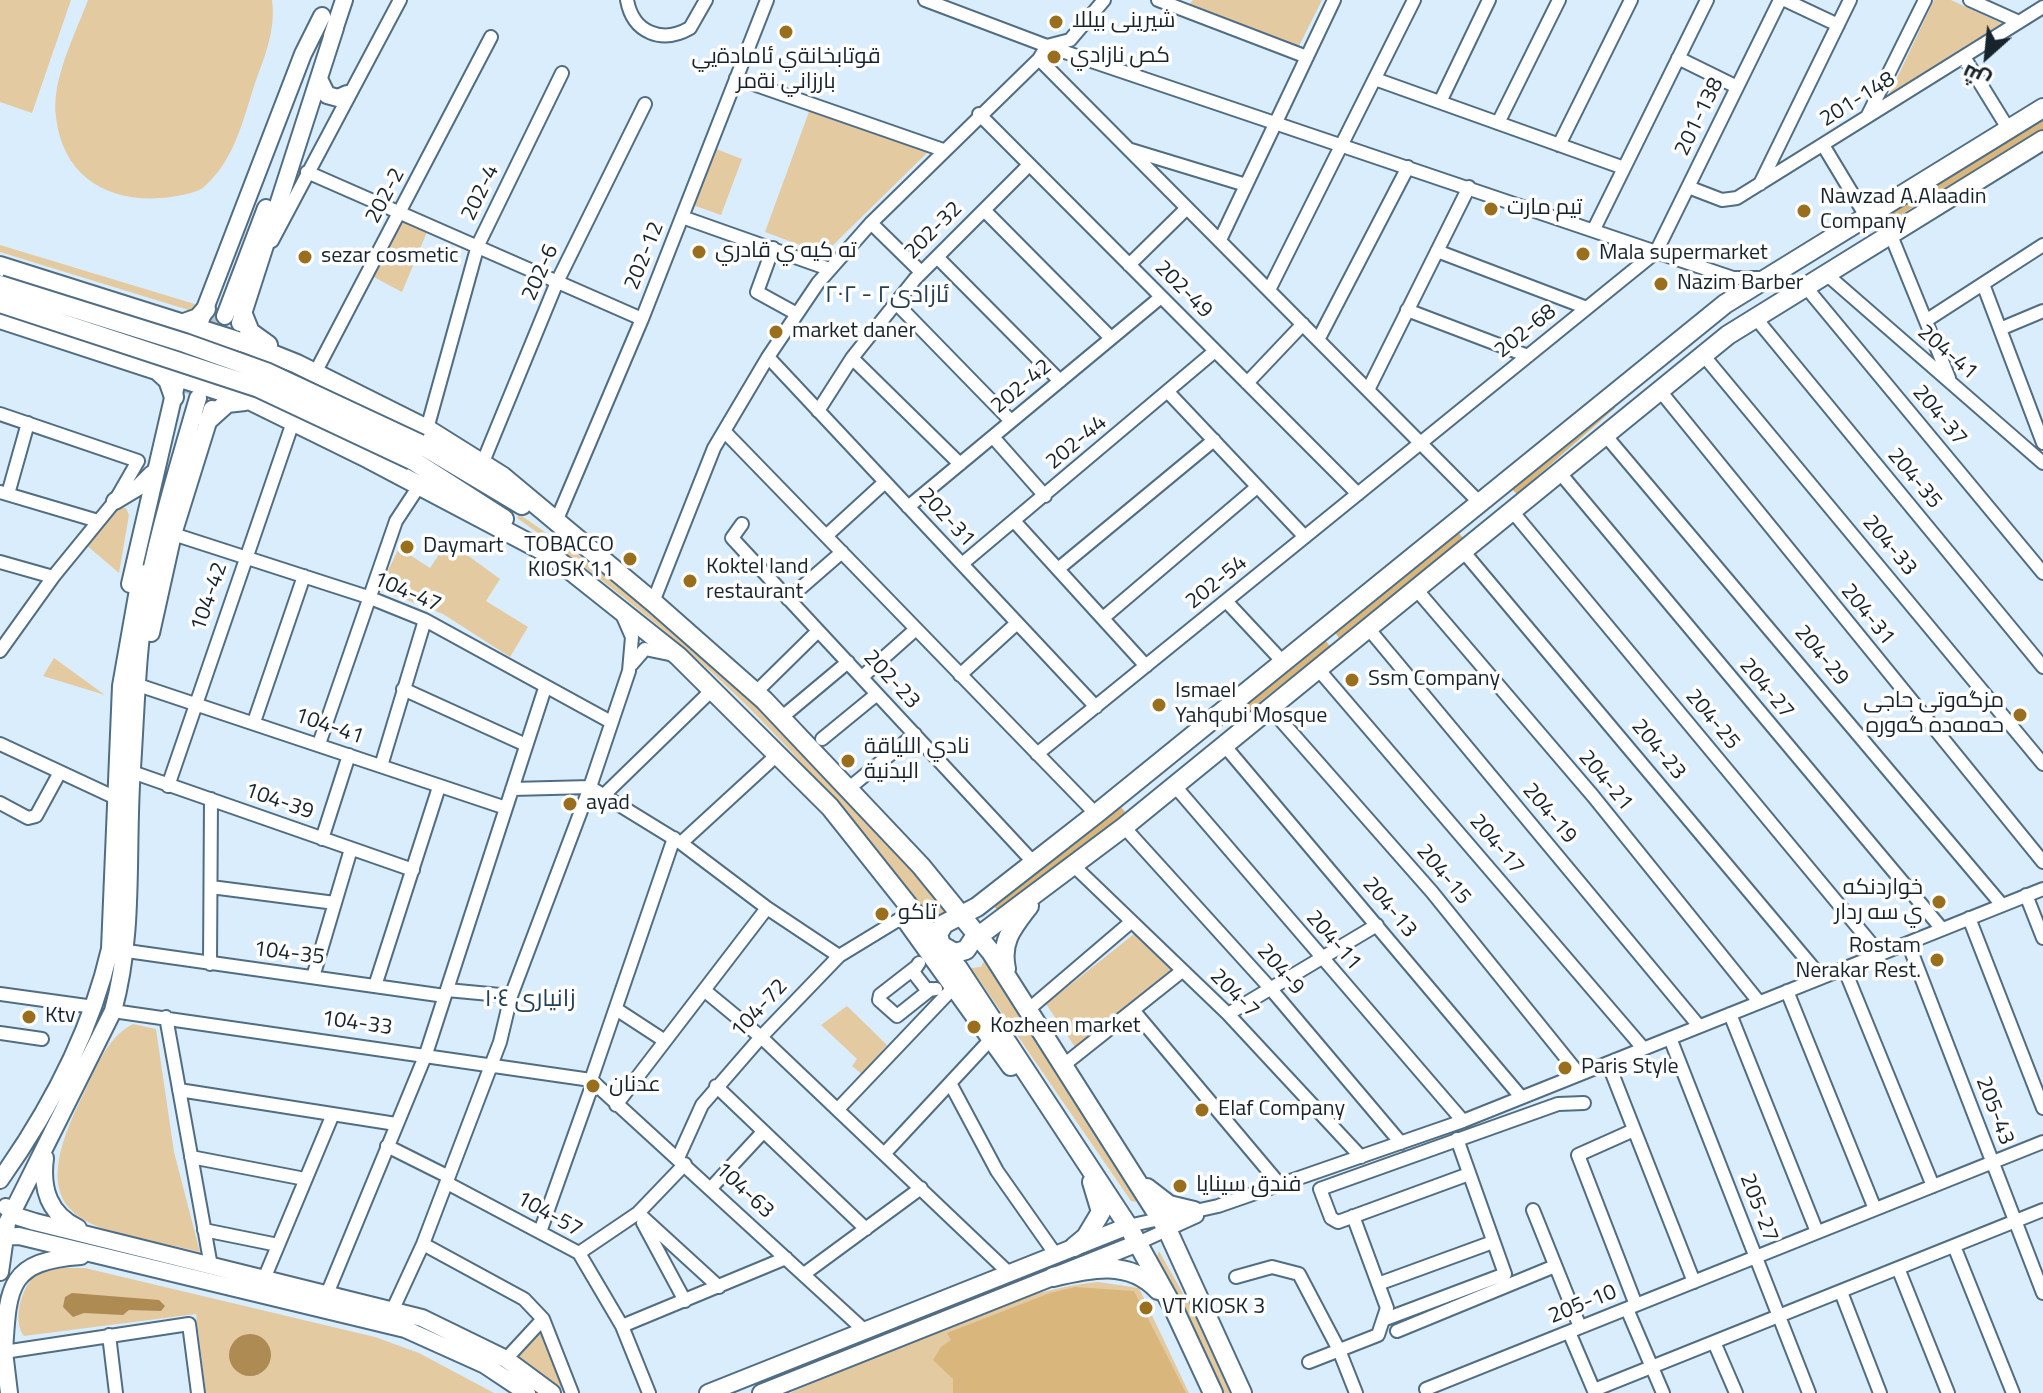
<!DOCTYPE html>
<html>
<head>
<meta charset="utf-8">
<style>
  body { margin:0 }
  #map { position:relative; width:2043px; height:1393px; overflow:hidden; background:#daedfd; font-family:"Titillium Web",Cairo,sans-serif }
  canvas { display:block }
  .north { position:absolute; left:1947px; top:16px; width:80px; height:80px; -webkit-text-stroke:6px #fff; paint-order:stroke; rotate:207deg; font-size:22px; font-weight:700; line-height:32px; text-align:center; color:#18242d }
  .north::after { content:''; display:block; margin:auto; width:28px; height:36px; background:#18242d; clip-path:polygon(50% 0,100% 100%,50% 72%,0 100%) }
</style>
</head>
<body>
<div id="map">
<canvas width="2043" height="1393"></canvas>
<div class="north">ش</div>
</div>
<script>
const context = document.querySelector('canvas').getContext('2d');
context.lineJoin = 'round';
function fill(path, color) { context.fillStyle = color; context.fill(path, 'evenodd'); }
function stroke(path, color, width, dash) { context.strokeStyle = color; context.lineWidth = width; context.lineCap = dash ? 'butt' : 'round'; context.setLineDash(dash || []); context.stroke(path); }
function label(font, color, halo, rows, align = 'center') {
  context.font = font + ' "Titillium Web",Cairo,sans-serif'; context.lineWidth = 7; context.setLineDash([]); context.textBaseline = 'middle'; context.strokeStyle = halo; context.fillStyle = color; for (const [text, x, y, turn = 0] of rows) {
    context.save(); context.translate(x, y); context.rotate((+turn || 0) * Math.PI / 180); context.textAlign = isNaN(turn) ? turn : align; if (halo) context.strokeText(text, 0, 0); context.fillText(text, 0, 0); context.restore();
  }
}
fill(new Path2D(`
  M0,0h71l-39,113 -32,-11z
  M88,0h184c4,29 -7,56 -17,83 -12,37 -20,76 -50,103 -7,7 -24,9 -34,11 -58,8 -108,-17 -115,-80 -5,-37 19,-82 32,-117z
  M1193,0h129l-23,46 -113,-38z
  M1934,0h17l52,24 -116,75z
  M810,109l120,41 -106,104 -59,-22z
  M711,147l31,12 -21,56 -31,-11z
  M399,219l28,13 -25,60 -34,-18z
  M0,245l198,60 -3,7 -195,-60z
  M116,508h10l3,7 -10,58 -34,-29z
  M519,514c52,36 104,71 152,113 99,86 189,184 277,282l-15,11c-55,-68 -110,-137 -171,-199 -74,-76 -159,-142 -245,-203z
  M448,541l52,38 -14,22 42,26 -18,30 -67,-43 -64,-25 20,-41 31,20z
  M54,658l51,37 -62,-19z
  M1134,934l39,38 -96,78 -31,-46z
  M985,959l152,239 -1,4 -5,-1 -160,-233 10,-1z
  M847,1006l40,39 -25,29 -10,-8 5,-7 -36,-34z
  M133,1024l23,5 18,123 26,100c-104,-25 -184,-22 -119,-153 13,-26 25,-62 52,-75z
  M1159,1251l48,85 23,57h-13l-60,-137z
  M53,1268h32l290,69 44,16 75,40h-288l-10,-79 -172,22c-12,-14 -3,-49 11,-60 5,-4 12,-6 18,-8z
  M1098,1282l41,6 50,105h-399c92,-39 210,-101 308,-111z
  M541,1327l22,59 -3,2 -44,-33z`), '#e4caa1');
fill(new Path2D(`
  M2043,120v10l-155,92 -4,-7z
  M1614,406l1,2 -98,86 -6,-6z
  M1457,531l6,7 -124,100 -5,-7z
  M1324,639l6,7 -93,74 -5,-7z
  M1120,806l6,7 -127,101 -4,-7z
  M1075,1287l59,4 52,102h-233v-14l-20,-19 8,-13 10,-7 -4,-7 103,-40z`), '#d9b67c');
fill(new Path2D(`
  M72,1293l87,7 6,6 -4,5 -32,-1 -6,5 -39,-2 -11,4 -10,-10 2,-10z
  M229 1355a21 21 0 1 1 42 0a21 21 0 1 1-42 0Z`), '#ad8b53');
stroke(new Path2D(`
  M188,394l27,-81`), '#b3c5d3', 16, [16, 8]);
const minor = new Path2D(`
  M627,0c6,33 35,44 63,28l16,-28
  M925,0l122,46 686,232h30
  M1158,0l149,57
  M1785,0l53,25
  M1970,0l49,22
  M1964,57l45,73
  M1678,58l59,29
  M1039,59l441,444
  M736,78l207,72
  M1375,79l249,89
  M1440,102l49,-102
  M979,114l379,380
  M1868,115l57,-115
  M1498,123l61,-123
  M1559,145l72,-145
  M1823,145l44,73
  M1131,150l115,35
  M307,172l335,147
  M1760,184l90,-184
  M1688,187l34,13 15,-2 306,-191
  M984,210l127,128
  M682,217l147,52
  M871,223l50,49
  M1594,229l113,-229
  M1890,233l59,145
  M1220,240l114,-240
  M272,241l128,-241
  M773,248l-16,44 40,22
  M1437,251l150,57
  M937,257l123,124
  M1129,265l58,-57
  M1825,273l218,190
  M1983,284l60,159
  M1805,286l238,287
  M1269,290l145,-290
  M895,302l116,119
  M1407,310l121,46
  M1754,316l289,351
  M1927,320l116,-75
  M2000,329l43,-18
  M1318,340l90,-173
  M1704,356l339,408
  M768,357l328,350
  M852,358l108,106
  M315,373l176,-336
  M1247,383l56,-59
  M1368,390l101,-203
  M1168,392l137,145
  M1661,392l382,470
  M818,411l34,-53 63,-79 114,-114
  M0,414l138,47 -23,40 -62,76 -53,74
  M427,429l51,-184 84,-172
  M724,431l372,383
  M1606,436l396,469
  M993,437l52,59
  M483,462l74,-180 88,-178
  M1560,473l382,456
  M0,492l98,29
  M8,494l20,-71
  M908,507l253,-210
  M1512,511l368,443
  M1014,521l132,145
  M555,524l87,-205 125,-319
  M742,524l-10,14 302,325
  M173,534l195,63 57,23 186,102
  M826,536l59,-54
  M1463,551l358,426
  M0,562l53,15
  M962,564l253,-213
  M1058,569l156,-129
  M1416,589l177,207 166,206
  M788,599l54,-47
  M1226,601l57,61
  M653,602l61,-154 54,-91 50,-74 53,-60 168,-164 8,-13 23,-6 34,-40
  M1103,618l154,-131
  M1368,628l331,398
  M632,664l13,-15 24,5
  M1318,669l325,379
  M960,675l57,-52
  M862,677l54,-48
  M138,685l368,123
  M403,689l123,56
  M755,693l63,-62
  M1270,708l162,184 147,182
  M781,718l67,-56
  M254,722l50,-146
  M822,739l55,-45
  M0,744l116,54
  M319,744l77,-223 23,-35
  M1224,745l297,352
  M1037,754l619,-502 124,-252
  M381,766l44,-146
  M132,772l281,98
  M1174,785l289,336
  M168,786l125,-364
  M512,789l78,-2 91,56 86,65 72,48
  M848,789l67,-55
  M604,795l109,-106
  M0,803l28,15 8,-2 24,-44
  M1124,827l146,161 131,155
  M322,839l27,-84
  M681,843l97,-89
  M1074,866l154,148 133,143
  M211,887l124,16
  M2026,895l17,43
  M1969,918l74,190
  M1908,943l135,350
  M127,951l318,45
  M919,963l-6,9 14,18 9,-1
  M210,964l1,-165
  M916,967l-36,28 -1,5 18,16 34,-27
  M1844,968l89,218
  M313,977l38,-128
  M375,986l64,-199
  M447,990l64,6
  M704,990l57,47 249,237
  M1787,991l88,218
  M0,994l94,13
  M616,1009l49,32
  M1029,1009l102,-87
  M1133,1010l148,176
  M113,1011l478,69 274,251
  M1228,1014l149,-89
  M1730,1014l87,218
  M166,1017l45,249
  M0,1033l42,6
  M1670,1038l139,355
  M1608,1063l86,219
  M1065,1064l117,-93
  M591,1080l83,-242
  M950,1083l47,88 59,84
  M716,1086l150,143
  M179,1090l217,34
  M616,1105l151,-197
  M838,1109l117,-123
  M1634,1130l-56,25 58,150
  M387,1146l60,30
  M885,1153l106,-114
  M191,1157l114,22
  M678,1158l24,-53 59,-68 78,-81 64,-39
  M1469,1174l-131,48 -7,-4 -11,-29 238,-85 26,-1
  M447,1183l132,70 43,73 27,67
  M711,1188l52,-56
  M1533,1210l47,117
  M638,1213l81,74
  M643,1223l42,78
  M1128,1226l90,-20 245,-85 580,-232
  M204,1230l74,15
  M540,1232l53,-149
  M1138,1243l59,-27
  M423,1244l101,55 19,20 29,74
  M1954,1246l59,147
  M579,1253l59,-40 47,-49
  M1898,1268l50,125
  M804,1274l117,-86
  M1236,1277l36,-10 27,7 40,76 17,43
  M264,1279l69,-165
  M1378,1284l115,-42
  M1841,1292l39,101
  M327,1294l99,-240 119,-366
  M393,1309l30,-65 77,-202 11,-46 79,-209 39,-116 3,-34 -10,-23
  M1627,1309l36,84
  M1383,1320l122,-46 -48,-135
  M622,1326l164,-68
  M1397,1331l158,-65
  M1569,1332l26,61
  M109,1335l7,58
  M1714,1342l22,51
  M4,1352l185,-28 9,69
  M506,1359l37,-40
  M1309,1362l69,-27 9,-27 -34,-92
  M1426,1389l617,-247
  M1594,1390l449,-180`);
const major = new Path2D(`
  M332,36l12,-36
  M320,81l7,14 11,3 9,-4
  M225,316l41,-108
  M201,319l102,-265 19,-38
  M240,323l95,-295
  M115,501l25,-15 12,-12
  M130,584l46,-199
  M151,633l22,-99 39,-125
  M45,1158c-4,31 4,56 33,70
  M0,1180c49,-69 91,-148 110,-231l11,-263 20,-113
  M6,1207l13,10 16,5 387,96 84,41 46,34
  M0,1237l19,-1 386,93 80,36 42,28
  M0,1272l7,-49 106,-212c22,-79 13,-161 19,-243 4,-60 5,-123 16,-182 13,-64 32,-126 50,-188
  M3,1343l6,50
  M4,1352c4,-66 4,-91 77,-96
  M708,1393l420,-167
  M761,1393l377,-150`);
const highway = new Path2D(`
  M2043,108l-318,196 -629,510 -119,93 -33,17 -6,10 3,11 14,8 11,-3 6,-9 152,-114 604,-492 315,-195
  M0,266l247,78 50,20 130,65 75,47 151,126 111,98 157,166 70,86 176,277 75,164
  M242,312l8,20 18,13
  M0,319l251,82 118,58 182,96 127,101 152,151 128,161 170,258 45,81 40,86
  M184,323l14,-5 8,-9
  M157,370l11,10 6,17
  M207,421l20,-18 18,-2
  M420,444l102,61
  M412,460l92,59
  M909,924l102,142
  M1006,969c-6,-28 7,-42 23,-63
  M1147,1188l22,17 25,6
  M1074,1247l12,-10 15,-25 -9,-30
  M1053,1277c37,-9 76,-18 105,13`);
stroke(minor, '#516d83', 16);
stroke(major, '#516d83', 20);
stroke(highway, '#516d83', 22);
stroke(minor, '#fff', 12);
stroke(major, '#fff', 16);
stroke(highway, '#fff', 18);
const highwayBridge = new Path2D(`
  M0,285l185,58 81,29 154,72
  M0,303l259,85 153,72`);
stroke(highwayBridge, '#516d83', 22, []);
stroke(highwayBridge, '#fff', 18);
for (const [x, y, r, color] of [
  [1056,22,8,"#996e1c"],
  [786,32,8,"#996e1c"],
  [1054,57,8,"#996e1c"],
  [1491,209,8,"#996e1c"],
  [1804,211,8,"#996e1c"],
  [699,252,8,"#996e1c"],
  [1583,254,8,"#996e1c"],
  [305,257,8,"#996e1c"],
  [1661,284,8,"#996e1c"],
  [776,332,8,"#996e1c"],
  [407,547,8,"#996e1c"],
  [630,559,8,"#996e1c"],
  [690,581,8,"#996e1c"],
  [1352,680,8,"#996e1c"],
  [1159,705,8,"#996e1c"],
  [2020,715,8,"#996e1c"],
  [848,761,8,"#996e1c"],
  [570,804,8,"#996e1c"],
  [1939,902,8,"#996e1c"],
  [882,914,8,"#996e1c"],
  [1937,960,8,"#996e1c"],
  [29,1017,8,"#996e1c"],
  [974,1027,8,"#996e1c"],
  [1565,1068,8,"#996e1c"],
  [593,1086,8,"#996e1c"],
  [1202,1110,8,"#996e1c"],
  [1180,1186,8,"#996e1c"],
  [1146,1308,8,"#996e1c"]
]) { const dot = new Path2D(); dot.arc(x, y, r, 0, 2 * Math.PI); context.fillStyle = color; context.fill(dot); stroke(dot, '#fff', 3); }
label('22px', '#18242d', '#fff', [
  ["شيرينی بیللا",1072,22],
  ["كص نازادي",1070,57],
  ["قوتابخانةي ئامادةيي",786,58,"center"],
  ["بارزاني نةمر",786,83,"center"],
  ["Nawzad A.Alaadin",1820,198],
  ["Company",1820,223],
  ["تيم مارت",1507,209],
  ["ته كيه ي قادري",715,252],
  ["Mala supermarket",1599,254],
  ["sezar cosmetic",321,257],
  ["Nazim Barber",1677,284],
  ["market daner",792,332],
  ["TOBACCO",614,546,"right"],
  ["KIOSK 11",614,571,"right"],
  ["Daymart",423,547],
  ["Koktel land",706,568],
  ["restaurant",706,593],
  ["Ssm Company",1368,680],
  ["Ismael",1175,692],
  ["Yahqubi Mosque",1175,717],
  ["مزگه‌وتی حاجی",2004,702,"right"],
  ["حه‌مه‌ده‌ گه‌وره",2004,727,"right"],
  ["نادي اللياقة",864,748],
  ["البدنية",864,773],
  ["ayad",586,804],
  ["خواردنكه",1923,889,"right"],
  ["ي سه ردار",1923,914,"right"],
  ["تاكو",898,914],
  ["Rostam",1921,947,"right"],
  ["Nerakar Rest.",1921,972,"right"],
  ["Ktv",45,1017],
  ["Kozheen market",990,1027],
  ["Paris Style",1581,1068],
  ["عدنان",609,1086],
  ["Elaf Company",1218,1110],
  ["فندق سينايا",1196,1186],
  ["VT KIOSK 3",1162,1308]
], 'left');
label('22px', '#18242d', '#fff', [
  ["201-148",1858,100,-32],
  ["201-138",1700,117,-64],
  ["202-4",481,193,-64],
  ["202-2",386,196,-62],
  ["202-32",934,231,-45],
  ["202-12",645,256,-68],
  ["202-6",541,273,-66],
  ["202-49",1183,290,45],
  ["202-68",1526,332,-39],
  ["204-41",1947,353,41],
  ["202-42",1022,387,-40],
  ["204-37",1939,416,50],
  ["202-44",1077,443,-40],
  ["204-35",1914,479,50],
  ["202-31",946,518,47],
  ["204-33",1889,546,50],
  ["202-54",1217,583,-39],
  ["104-47",407,593,23],
  ["104-42",210,597,-71],
  ["204-31",1867,615,51],
  ["204-29",1821,656,50],
  ["202-23",891,680,47],
  ["204-27",1766,689,50],
  ["204-25",1712,720,50],
  ["104-41",329,727,19],
  ["204-23",1658,750,50],
  ["204-21",1605,781,50],
  ["104-39",279,802,19],
  ["204-19",1549,814,50],
  ["204-17",1496,845,50],
  ["204-15",1443,875,50],
  ["204-13",1389,908,50],
  ["204-11",1333,941,49],
  ["104-35",289,954,7],
  ["204-9",1280,970,49],
  ["204-7",1234,994,45],
  ["104-72",760,1009,-47],
  ["104-33",357,1024,8],
  ["205-43",1994,1111,69],
  ["104-63",744,1191,43],
  ["205-27",1758,1208,69],
  ["104-57",549,1215,29],
  ["205-10",1583,1305,-22]
]);
label('24px', '#264155', '#fff', [
  ["ئازادی٢ - ٢٠٢",887,296],
  ["زانیاری ١٠٤",530,1000]
]);
</script>
</body>
</html>
